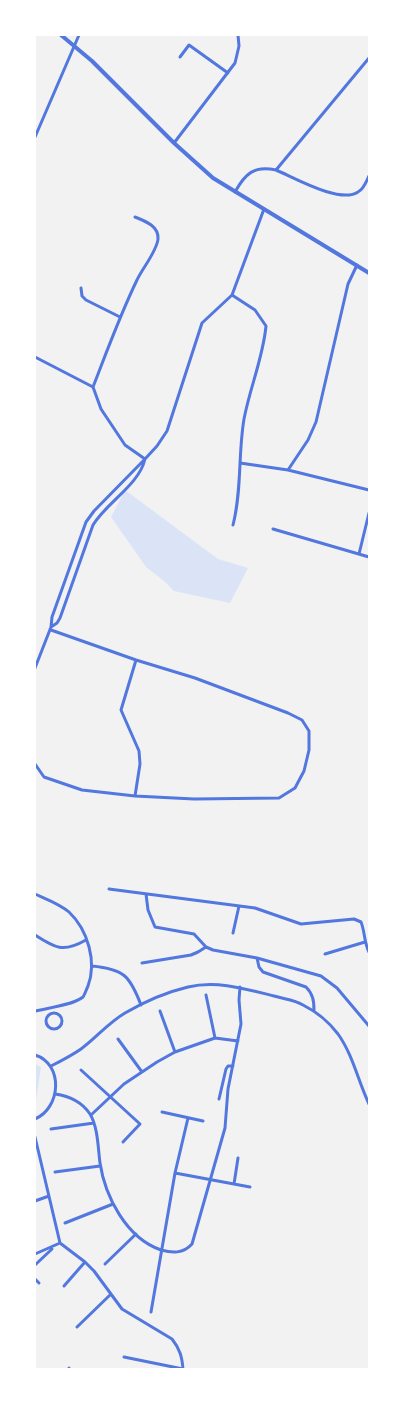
<!DOCTYPE html>
<html>
<head>
<meta charset="utf-8">
<style>
  body { margin:0 }
  #map { position:relative; width:404px; height:1404px; overflow:hidden; background:#f2f2f2; font-family:Arial,sans-serif }
  canvas { display:block }
  .frame { position:absolute; inset:0; border:36px solid #fff; pointer-events:none }
</style>
</head>
<body>
<div id="map">
<canvas width="404" height="1404"></canvas>
<div class="frame"></div>
</div>
<script>
const context = document.querySelector('canvas').getContext('2d');
context.lineJoin = 'round';
function fill(path, color) { context.fillStyle = color; context.fill(path, 'evenodd'); }
function stroke(path, color, width, dash) { context.strokeStyle = color; context.lineWidth = width; context.lineCap = dash ? 'butt' : 'round'; context.setLineDash(dash || []); context.stroke(path); }
fill(new Path2D(`
  M125,490l93,69 30,9 -18,35 -56,-12 -10,-10 -18,-14 -35,-50z
  M35,1064l6,3 -6,41z`), '#dbe4f7');
stroke(new Path2D(`
  M180,57l9,-12 39,28
  M35,137l44,-102
  M174,143l61,-80 4,-17 -1,-11
  M276,170l93,-112
  M235,192c10,-18 19,-27 41,-22 19,8 64,34 82,22 6,-3 8,-10 11,-16
  M81,288l1,8 4,4 34,17
  M232,295l23,15 11,16c-3,32 -16,61 -22,93 -6,35 -2,71 -11,106
  M35,357l58,30 8,22 24,36 20,14 12,-13 10,-15 35,-108 30,-28 32,-86
  M93,387c14,-36 27,-72 44,-107 5,-11 20,-29 21,-41 1,-13 -13,-18 -23,-22
  M240,463l48,7 81,20
  M288,470l20,-30 8,-18 32,-138 9,-19
  M273,529l96,28
  M359,554l10,-41
  M35,668l16,-41 1,-10 34,-95 8,-11 51,-52c-6,26 -38,43 -52,66l-33,93 -3,5 -6,4
  M35,764l9,13 38,13 53,6 59,3 85,-1 16,-10 9,-17 5,-21v-19l-7,-11 -14,-7 -93,-35 -59,-18 -85,-30
  M135,796l5,-32 -1,-13 -18,-41 15,-50
  M109,889l146,19 46,16 53,-5 7,3c4,10 3,20 8,30
  M35,894c11,5 25,10 34,18 19,18 28,50 19,74 -2,4 -3,8 -5,11 -10,8 -35,11 -48,14
  M146,894l2,16 7,17 39,7 12,13 7,3 44,8 64,18 16,12 32,38
  M233,933l6,-27
  M35,935c20,13 28,18 51,5
  M325,954l40,-12
  M257,958l2,9 4,5 43,15c7,7 8,14 8,23
  M142,963l49,-8 7,-3 8,-5
  M92,966c32,3 38,10 49,39
  M206,995l9,43
  M160,1011l15,41
  M46 1021a8 8 0 1 1 16 0a8 8 0 1 1-16 0Z
  M118,1039l24,33
  M35,1055c29,9 26,53 0,64
  M51,1066c10,-5 20,-10 30,-17 15,-11 27,-26 44,-36 19,-11 42,-21 63,-26 29,-7 58,2 86,9 10,3 21,4 29,9 14,7 26,17 35,29 15,21 20,47 31,70
  M81,1070l59,54 -17,18
  M55,1094c14,2 27,8 35,20 8,13 8,34 10,49 5,33 26,75 61,87 11,3 22,4 31,-6l33,-116 3,-39 13,-65 -2,-24 1,-13
  M219,1099l7,-30 2,-3h5
  M162,1112l41,9
  M91,1115l33,-31 33,-22 18,-10 40,-14 23,3
  M51,1129l43,-6
  M35,1137l25,106 25,19 9,9 28,38 50,30c8,10 10,18 11,30
  M55,1172l45,-6
  M175,1173l75,14
  M234,1184l4,-26
  M35,1201l14,-5
  M65,1223l48,-19
  M35,1254l25,-11
  M105,1264l31,-30
  M35,1265l17,-16
  M35,1279l4,4
  M64,1286l21,-24
  M151,1312l24,-139 13,-55
  M77,1327l33,-32
  M124,1357l59,12
  M69,1369v-1`), '#5277de', 3);
stroke(new Path2D(`
  M61,35l31,26 82,82 39,35 156,95`), '#5277de', 4);
</script>
</body>
</html>
